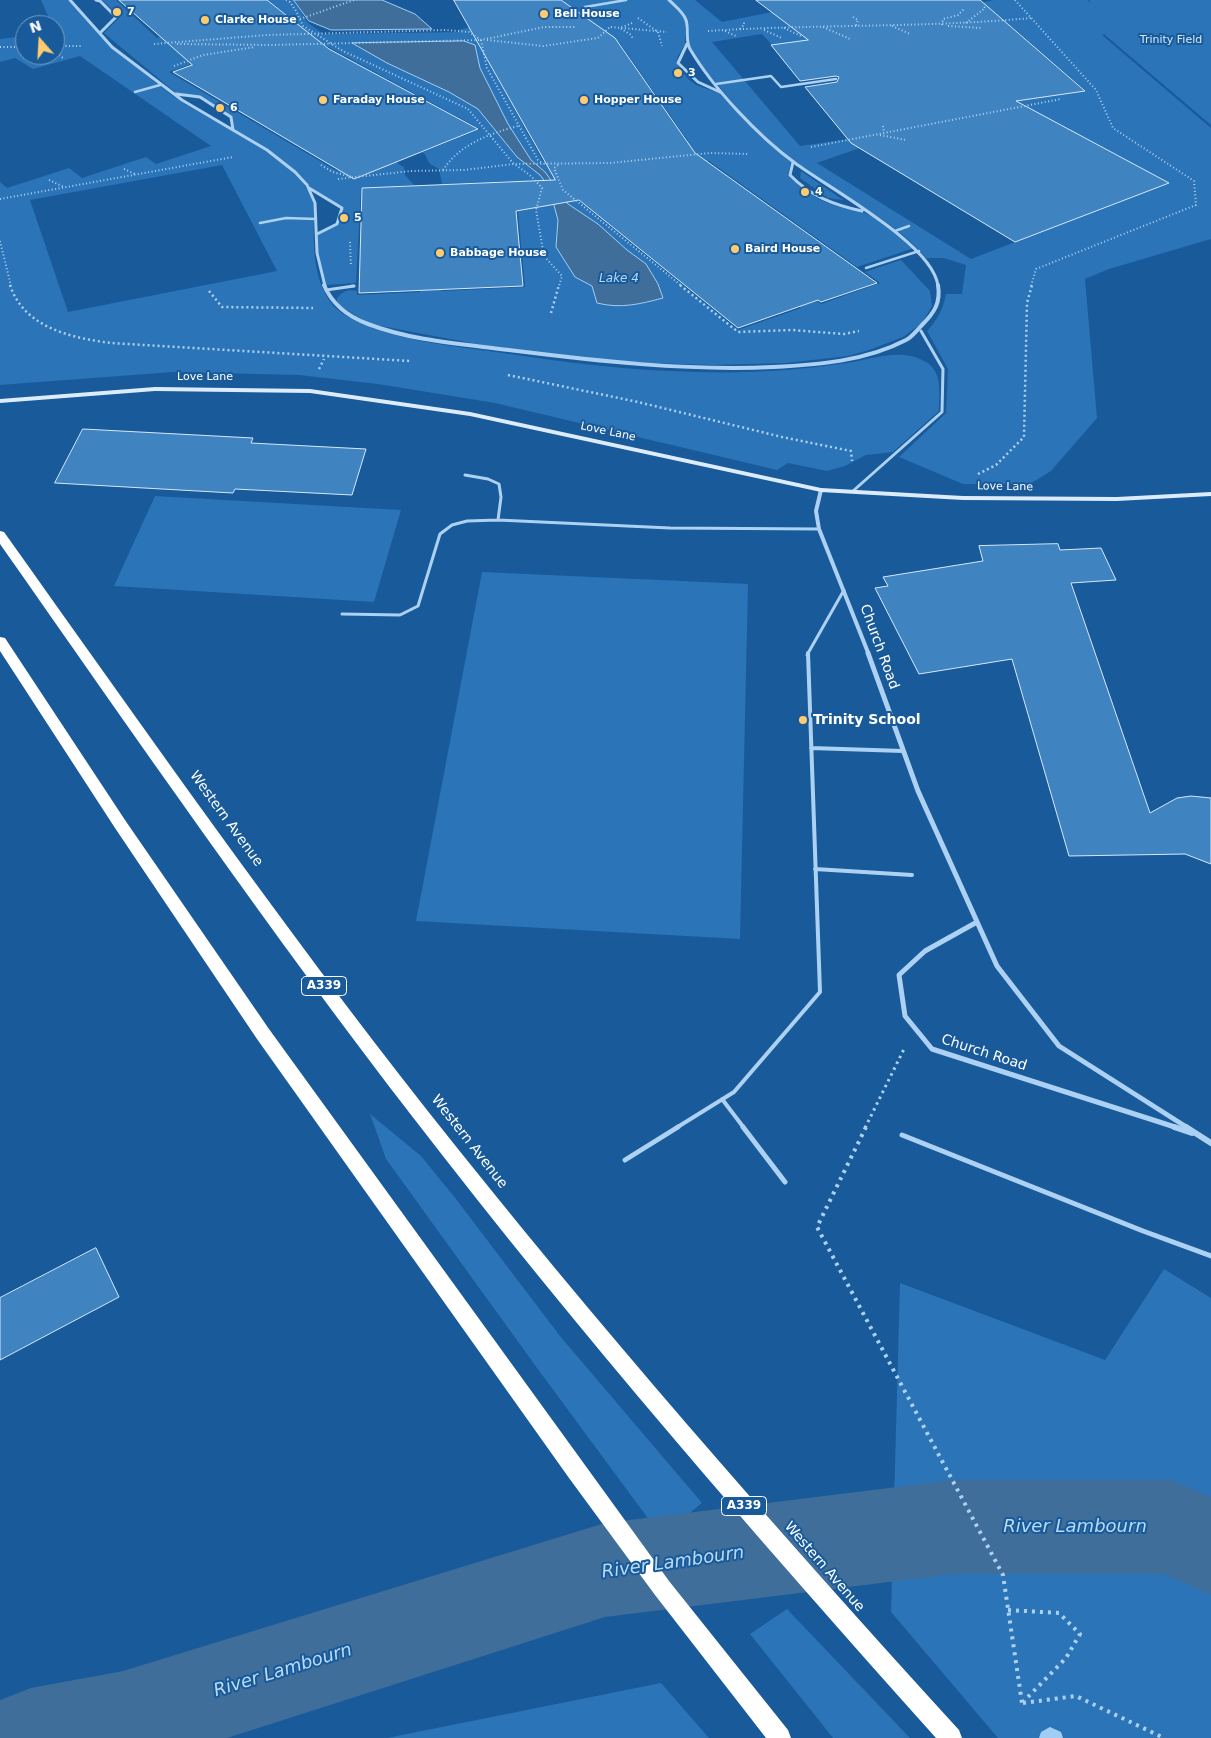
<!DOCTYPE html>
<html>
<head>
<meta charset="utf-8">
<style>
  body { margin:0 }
  #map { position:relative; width:1211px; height:1738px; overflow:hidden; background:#185a9a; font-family:"DejaVu Sans",sans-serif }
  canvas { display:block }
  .north { position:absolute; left:15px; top:15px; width:50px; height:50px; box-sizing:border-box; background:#185a9a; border:1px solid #749cc2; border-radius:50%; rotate:341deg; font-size:14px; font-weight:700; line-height:20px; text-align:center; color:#fff }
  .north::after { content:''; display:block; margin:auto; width:18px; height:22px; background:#ffcb6e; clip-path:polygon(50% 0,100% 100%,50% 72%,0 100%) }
</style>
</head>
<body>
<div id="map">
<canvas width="1211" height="1738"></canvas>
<div class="north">N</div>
</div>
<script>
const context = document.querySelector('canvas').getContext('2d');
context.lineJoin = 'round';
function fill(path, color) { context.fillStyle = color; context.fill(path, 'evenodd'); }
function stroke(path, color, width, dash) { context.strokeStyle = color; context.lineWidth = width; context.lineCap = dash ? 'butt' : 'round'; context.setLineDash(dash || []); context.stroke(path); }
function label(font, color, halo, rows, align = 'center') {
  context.font = font + ' "DejaVu Sans",sans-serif'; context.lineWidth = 4; context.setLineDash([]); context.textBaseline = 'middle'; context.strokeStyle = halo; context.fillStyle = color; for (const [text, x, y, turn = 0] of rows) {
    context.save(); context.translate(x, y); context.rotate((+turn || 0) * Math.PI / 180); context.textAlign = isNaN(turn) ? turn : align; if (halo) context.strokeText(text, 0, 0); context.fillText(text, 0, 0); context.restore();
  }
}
fill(new Path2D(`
  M41,0h27c31,34 64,65 101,93 38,29 133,63 145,112 0,34 -4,70 18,99 8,11 33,22 46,26 40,13 83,17 125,23 55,8 111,16 168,18 38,2 77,2 115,-1 20,-2 41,-4 61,-7 25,-4 55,-16 79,-1 17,10 13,32 13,49l-46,41 -27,3 -21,11 -18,5 -39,-8 -11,7 -282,-67 -117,-19 -79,-9 -126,-3 -173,13v-203l7,6 62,-20 13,10 64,-21 10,7 55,-18 -131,-90 -47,13 -18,-11 -15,4v-23l25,-3v19h30v-30h-3zM222,165l55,106 -209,41 -38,-112z
  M102,0h14l41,38 44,-11 23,25 -55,20 168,99 49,-20c6,5 11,13 18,16l1,8 9,10 -53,3 -5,95 -30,2 -8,-22v-29l20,-9 4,-8 1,-10 -34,-20 -37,-34 -38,-24 -2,-13 -31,-19 -25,-4 -72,-60 16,-16z
  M268,0h29l-3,1 13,21 16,12 137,-2 -2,-2 40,-10 44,31 -56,7 57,103 58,-8 -36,37 173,140 63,-22 -24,-19 16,-6 28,21 59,-21 -15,-11 36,-12 29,31 2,15 -10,17 -19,14 -34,13 -21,6 -62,7 -73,2 -96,-3 -135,-17 -101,-19 -18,-6 -26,-16v-6c6,-7 11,-9 20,-7v4l63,-3v-2l22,-1v2l83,-4 -10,-106 -73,3 -3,-15 -9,-5 -6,-11h-3l59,-24 -157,-85 -95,-14 59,-15z
  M562,0h106l17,19v25l-7,12 -2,7 12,16 8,6 25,9 30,33 40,35 -3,12c10,13 29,26 45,31 10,4 23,4 34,9 17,7 32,22 47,34l-57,19 -148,-106 -52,17 -31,-28 62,-9 -69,-99 -63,7 -26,-23 51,-12z
  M670,0h25l27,22 50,-10 180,-3 42,-9h93l4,3 -2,-3h122v125l-106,-90 1,-1 -4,1 109,93v111l-102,30 -24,10 12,139 -46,53 -21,13h-67l-64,-27 47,-44 2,-44 -21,-38c10,-11 16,-21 19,-37h16l4,-29 -22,-7h-18c-31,-39 -93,-66 -133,-97 -28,-22 -53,-47 -75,-76 -10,-12 -24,-25 -29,-40 -3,-7 -1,-18 -2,-26zM1011,26l74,64 -245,38 9,11 -49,7 -88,-104 50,-8 10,11 185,-11zM1024,107l145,76 -198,76 -154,-96 43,-15z
  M801,171l42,29 -15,-2 -28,-20z
  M155,496l246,14 -27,92 -260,-16z
  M482,572l266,12 -8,355 -324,-18z
  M370,1114l51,42 35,43 104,137 142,167 -41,33 -124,-168 -151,-209z
  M1164,1269l47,29v440h-213l-107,-126 9,-329 205,77z
  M787,1609l123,129h-77l-83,-104z
  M661,1683l48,55h-322z`), '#2b74b8');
const water = new Path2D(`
  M294,0h88l33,14 17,15 -101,1 -22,-9z
  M464,41l11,4 5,23 28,56 23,36 14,12 23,32 30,20 29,26 19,14 12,20 5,14c-23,6 -42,11 -66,5l-5,-17 -17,-9 -19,-30 2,-27 -9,-33 -9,-12 -23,-18 -39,-48 -29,-17 -62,-29 -35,-20z`);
fill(water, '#3f6e9b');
stroke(water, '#a0cdf4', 1);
fill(new Path2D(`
  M1050,1727l11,5 2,6h-24l2,-6z`), '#a0cdf4');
fill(new Path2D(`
  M954,1480h218l39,17v98l-47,-21h-210l-349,43 -378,121h-227v-38l31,-12 92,-17 482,-148z`), '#3f6e9b');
const building = new Path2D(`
  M119,0h148l62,49 149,80 -124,50 -181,-107 19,-7z
  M454,0h107l54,38 80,115 182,130 -56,19 -3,-2 -80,28 -159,-128 -63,11 7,75 -164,7 3,-105 193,-8z
  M756,0h224l105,91 -69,10 153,82 -154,59 -164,-99 -46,-56 32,-5 2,-5 -3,-1 -36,5 -29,-36 37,-5z
  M83,429l170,9 -2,5 115,6 -14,46 -117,-6 -2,4 -178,-10z
  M1058,544l2,6 41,-2 15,32 -45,3 79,230 27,-15 14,-2 20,2v66l-26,-10 -116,2 -57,-197 -93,15 -44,-86 13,-2 -5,-9 100,-16 -4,-15z
  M96,1248l23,49 -119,63v-62z`);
fill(building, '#4083c1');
stroke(building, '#d5e9fc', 1);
stroke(new Path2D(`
  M286,0l4,2 6,9 7,15 40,25 125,58 45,54 18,13 11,12 -6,22 8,46 18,20 -3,10
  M1015,0l81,90 17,38 81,53 2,24 -160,64 -5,17
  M853,17l5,3 -2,6
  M638,18l20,14 4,14
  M300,19l54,-19
  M632,23l-12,5 11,7 2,4
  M966,23l19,-15 -1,-2
  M942,25l1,-6 15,-4 7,-7
  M892,26l18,8
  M948,26l34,2
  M611,27l56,5
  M823,27l27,12
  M784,28l17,8
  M740,29l4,-4v-4
  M764,30l18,8
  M708,31c108,-7 216,-3 323,-13
  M725,31l11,5
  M481,40l6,28 51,92 5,4
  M487,40l56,6 55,-8 12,-11
  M154,44l113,-9 179,-5 23,2 12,8 63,-13h31
  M177,44l93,1 210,-5
  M55,46h27
  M58,46l-2,6 7,6
  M0,47h25
  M174,66l29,-11 52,-8
  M883,126l1,7
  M880,135l26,5
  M811,147l250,-48
  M321,165l12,7 19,5
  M558,165l-4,3 9,22 119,96
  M124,169l11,5
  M443,170c17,-26 46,-36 75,-44
  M338,179l73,-8 53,-1 50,-6 96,-1 100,-10 38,1
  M49,180l15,7
  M0,199l233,-42
  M0,241l11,45
  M350,242l1,24`), '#add1f2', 2, [1, 2.5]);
stroke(new Path2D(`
  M10,285c14,43 62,53 101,58l299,18
  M680,285l58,47 54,-2 52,4 15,-3
  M209,291l13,16 91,1
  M551,313l8,-28
  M319,369l5,-10
  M508,375l130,27 144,35 69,14 1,10
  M978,474l18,-9 28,-28 3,-134 5,-18`), '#add1f2', 2.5, [2, 3]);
stroke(new Path2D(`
  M865,1128l39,-79`), '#add1f2', 3, [2.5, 4]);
stroke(new Path2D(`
  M866,1127l-49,100 186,348 19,128
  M1008,1610l51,3 21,21 -14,24 -43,44
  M1023,1703l53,-7 88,42`), '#add1f2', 4, [3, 5]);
stroke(new Path2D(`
  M585,7l41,-7
  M716,84l55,-8 10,11 55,-8
  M135,92l25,-7
  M260,223l26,-5 30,1
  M895,231l14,-5
  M866,268l53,-17
  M351,286h3`), '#add1f2', 2.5);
stroke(new Path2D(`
  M326,290l28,-4
  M465,475l23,4 11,5 2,13 -3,23
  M853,491l89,-79 1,-43 -22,-38
  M342,614l58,1 18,-9 22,-72 12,-9 15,-4 31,-1 172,8 149,1
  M807,655l37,-65`), '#add1f2', 3);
stroke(new Path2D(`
  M811,748l92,3
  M815,869l97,6
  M722,1099l22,29
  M676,1128l58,-36 86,-100 -12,-339`), '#add1f2', 4);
stroke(new Path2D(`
  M743,1127l42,55
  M902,1135l241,96 68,25
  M625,1160l53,-33`), '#add1f2', 5);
stroke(new Path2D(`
  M70,0l42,47 70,53 85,50 28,22 12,13 8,18 2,50 8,33
  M96,0l4,1 16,16 -16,16
  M669,0c5,5 15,13 17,20 3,10 -1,20 4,29 23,39 69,88 105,114 35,26 138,81 143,123
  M687,44l-9,19 20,19 24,11
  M176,94l24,3 31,20 2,13
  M793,162l-3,13c20,21 44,30 72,36
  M309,188l33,20 -5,16 -20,10`), '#add1f2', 3);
stroke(new Path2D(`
  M324,285c8,19 25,32 44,39 44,17 95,20 141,26 88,11 176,21 264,17 44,-2 93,-6 133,-27 6,-3 11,-10 16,-15 12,-12 19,-22 16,-40
  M821,490l-5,21 3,18 50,126`), '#add1f2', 4);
stroke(new Path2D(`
  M868,653l50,138 79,175 62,80 129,82
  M977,922l-52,29 -26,24 6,41 27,33 246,79`), '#add1f2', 5);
stroke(new Path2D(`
  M1174,1127l18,6
  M1186,1127l25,16`), '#add1f2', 6);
fill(new Path2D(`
  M155,387l155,2 160,23 351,76 142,8 154,1 94,-5v4l-94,5 -154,-1 -142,-8 -351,-76 -160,-23 -155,-2 -155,12v-4z`), '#dcecfc');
fill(new Path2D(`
  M0,531l4,1c139,195 276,391 423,578 169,214 349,419 532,620l3,8h-26c-180,-201 -357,-405 -521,-618 -145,-188 -279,-382 -415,-576z
  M0,637l5,1 120,182 144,209 400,552 119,149 3,8h-25l-111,-143 -86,-117 -312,-439 -142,-211 -115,-177z`), '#fff');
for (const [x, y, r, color] of [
  [117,12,5,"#ffcb6e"],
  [544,14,5,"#ffcb6e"],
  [205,20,5,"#ffcb6e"],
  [678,73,5,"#ffcb6e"],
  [323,100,5,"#ffcb6e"],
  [584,100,5,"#ffcb6e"],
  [220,108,5,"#ffcb6e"],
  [805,192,5,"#ffcb6e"],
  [344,218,5,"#ffcb6e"],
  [735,249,5,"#ffcb6e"],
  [440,253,5,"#ffcb6e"],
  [803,720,5,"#ffcb6e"]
]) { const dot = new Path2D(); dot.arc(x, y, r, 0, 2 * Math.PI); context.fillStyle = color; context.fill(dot); stroke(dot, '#185a9a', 2); }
label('bold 11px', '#fff', '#185a9a', [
  ["7",127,12],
  ["Bell House",554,14],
  ["Clarke House",215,20],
  ["3",688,73],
  ["Faraday House",333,100],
  ["Hopper House",594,100],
  ["6",230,108],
  ["4",815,192],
  ["5",354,218],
  ["Baird House",745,249],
  ["Babbage House",450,253]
], 'left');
label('11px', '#d5e9fc', '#185a9a', [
  ["Trinity Field",1171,40]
]);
label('11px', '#fff', '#185a9a', [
  ["Love Lane",205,377],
  ["Love Lane",608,432,12],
  ["Love Lane",1005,487,1]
]);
label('italic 12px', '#badbf8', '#185a9a', [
  ["Lake 4",619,279]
]);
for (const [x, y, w] of [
  [324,986,45],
  [744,1506,45]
]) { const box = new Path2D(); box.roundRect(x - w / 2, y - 9.5, w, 19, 4); context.fillStyle = '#185a9a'; context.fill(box); stroke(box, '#fff', 1); }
label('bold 12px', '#fff', null, [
  ["A339",324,986],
  ["A339",744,1506]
]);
label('14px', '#fff', '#185a9a', [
  ["Church Road",879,647,70],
  ["Western Avenue",226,819,54],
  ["Church Road",984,1053,18],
  ["Western Avenue",469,1142,52],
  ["Western Avenue",824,1567,49]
]);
label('bold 14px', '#fff', '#185a9a', [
  ["Trinity School",813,720]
], 'left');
label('italic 18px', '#badbf8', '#185a9a', [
  ["River Lambourn",1075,1527],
  ["River Lambourn",673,1563,-8],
  ["River Lambourn",283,1671,-17]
]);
</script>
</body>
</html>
